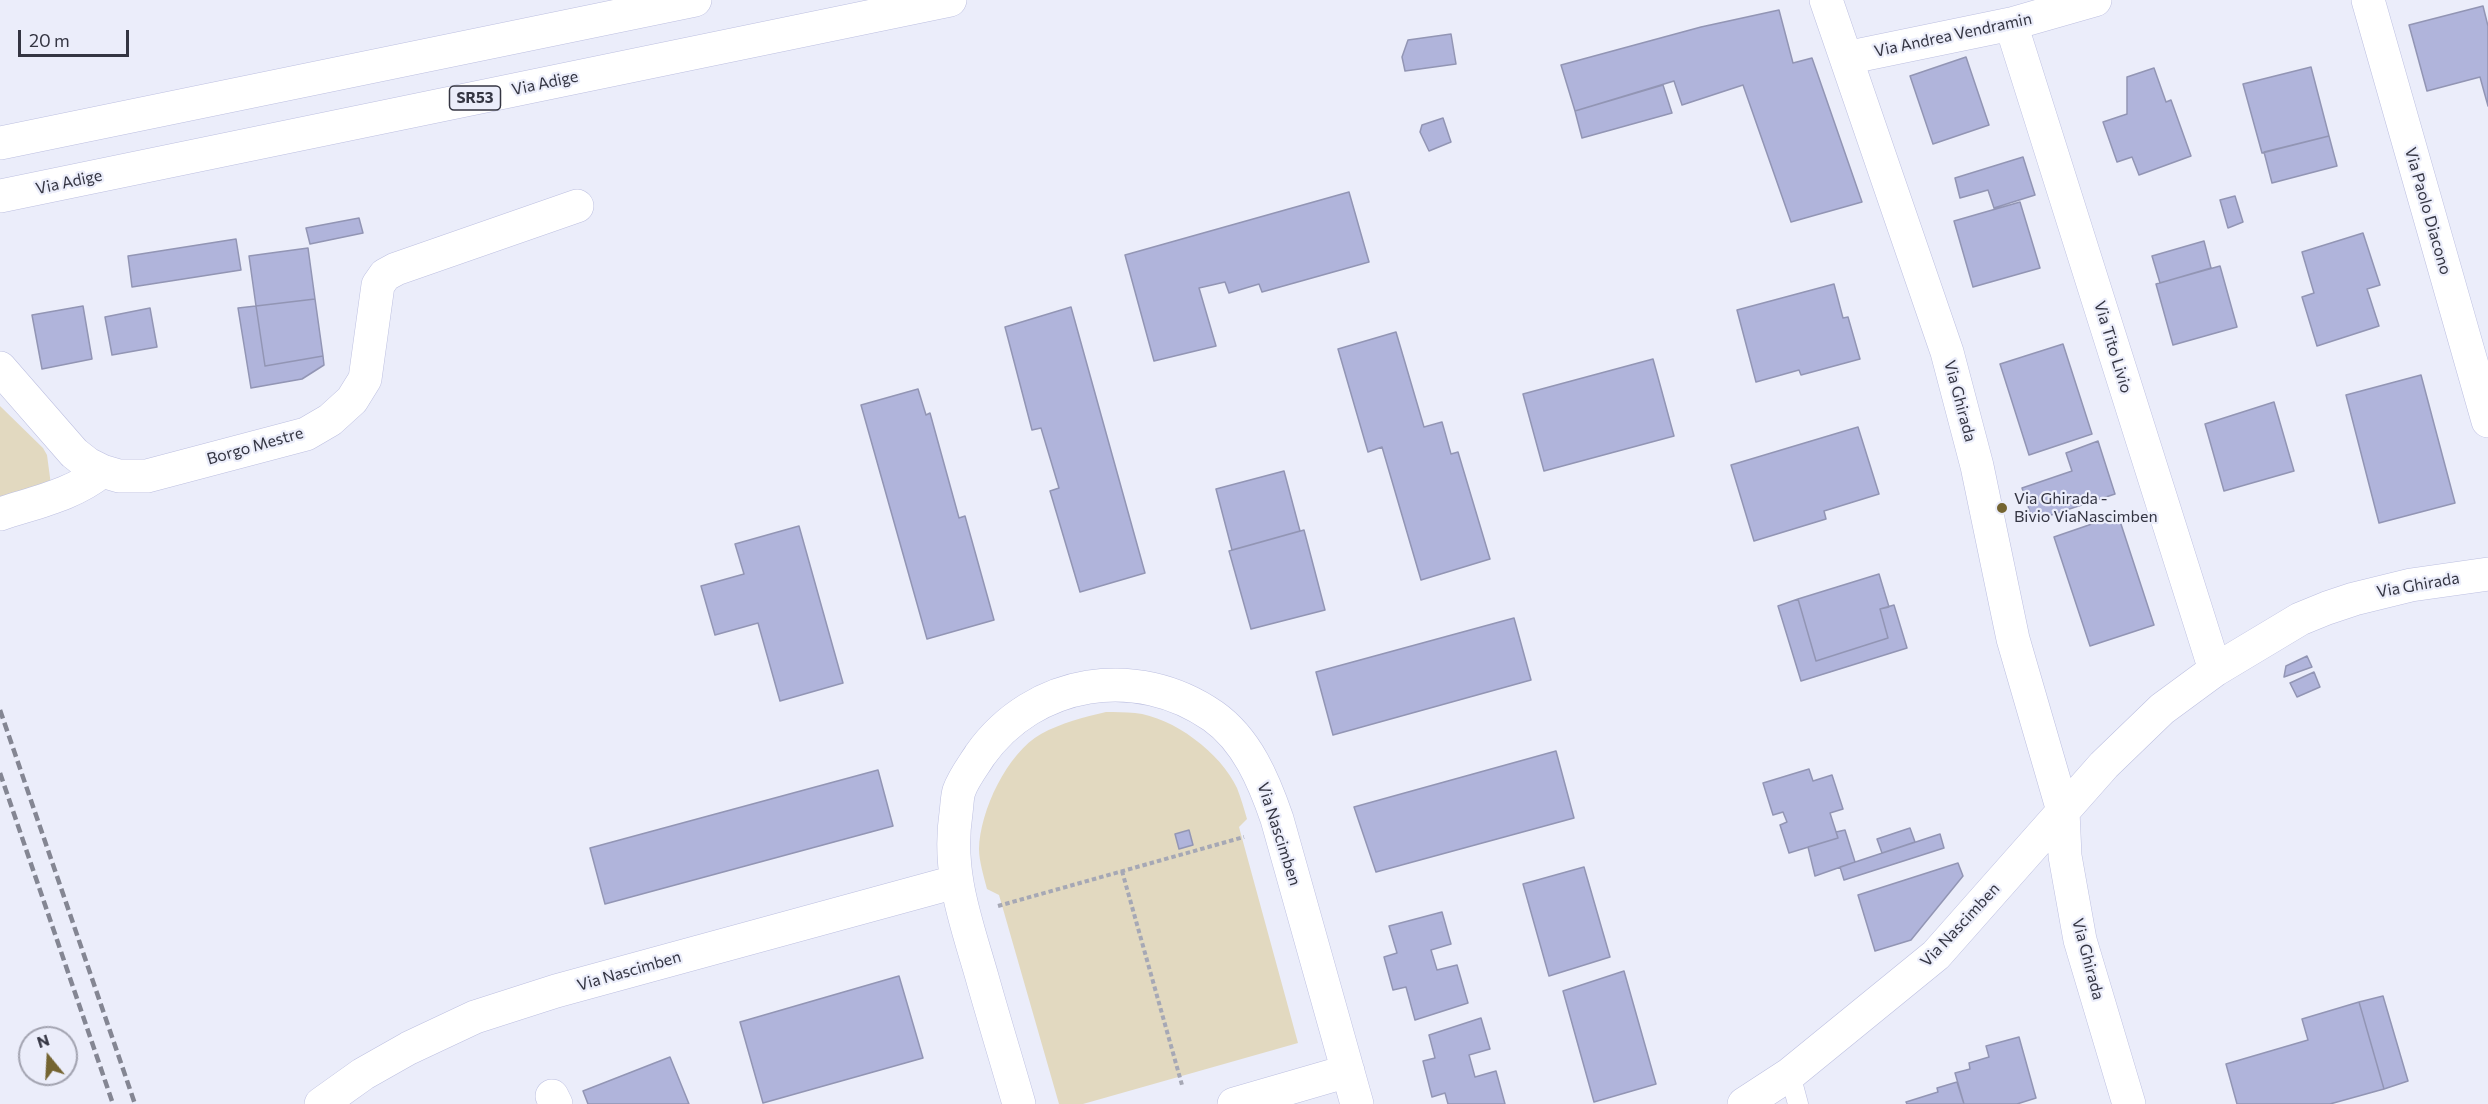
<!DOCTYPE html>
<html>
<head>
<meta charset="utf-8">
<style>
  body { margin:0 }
  #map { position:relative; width:2488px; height:1104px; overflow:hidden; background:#ebedfa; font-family:Commissioner,sans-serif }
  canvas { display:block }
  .north { position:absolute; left:18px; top:1026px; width:60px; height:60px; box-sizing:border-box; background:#ebedfa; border:2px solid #a2a3b0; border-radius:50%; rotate:342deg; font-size:16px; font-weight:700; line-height:24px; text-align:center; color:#343542 }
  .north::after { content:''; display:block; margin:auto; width:21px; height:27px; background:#746431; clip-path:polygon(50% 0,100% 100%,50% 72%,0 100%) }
  .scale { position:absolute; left:18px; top:30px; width:111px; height:27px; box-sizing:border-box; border:3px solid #343542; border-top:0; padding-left:8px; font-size:18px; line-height:21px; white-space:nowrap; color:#343542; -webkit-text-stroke:4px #ebedfa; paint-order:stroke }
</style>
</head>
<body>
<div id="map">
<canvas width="2488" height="1104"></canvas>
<div class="north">N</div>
<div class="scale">20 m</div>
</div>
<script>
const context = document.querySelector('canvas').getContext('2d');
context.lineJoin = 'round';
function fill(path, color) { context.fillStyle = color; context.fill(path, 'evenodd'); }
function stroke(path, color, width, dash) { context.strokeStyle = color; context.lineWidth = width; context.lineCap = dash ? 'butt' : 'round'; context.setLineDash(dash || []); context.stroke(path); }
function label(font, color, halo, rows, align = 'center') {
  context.font = font + ' Commissioner,sans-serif'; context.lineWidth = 4.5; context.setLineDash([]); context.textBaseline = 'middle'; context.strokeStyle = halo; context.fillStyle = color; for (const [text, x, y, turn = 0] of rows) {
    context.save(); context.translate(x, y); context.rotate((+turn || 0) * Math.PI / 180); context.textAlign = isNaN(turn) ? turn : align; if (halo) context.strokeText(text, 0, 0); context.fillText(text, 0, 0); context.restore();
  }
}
fill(new Path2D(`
  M0,406l43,42 4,7 4,30 -51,18z
  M1106,712c10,0 19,0 29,1 38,4 86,40 102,75 4,10 7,21 10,31l-8,8 59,216 -215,61h-24l-60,-209 -12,-6c-3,-12 -8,-28 -8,-40 1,-38 28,-96 62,-115 20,-11 43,-17 65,-22z`), '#e2d9c0');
const building = new Path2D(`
  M2483,6l5,20v80l-8,-29 -53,14 -18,-66z
  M1779,10l14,53 19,-5 50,144 -71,20 -48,-137 -61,20 -8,-24 -99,30 -14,-46 140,-38z
  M1451,34l5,30 -51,7 -3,-14 6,-17z
  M1966,57l23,68 -56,19 -23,-68z
  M2311,67l18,69 -67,17 -19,-69z
  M2154,68l12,34 5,-2 20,56 -52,19 -7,-18 -15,5 -14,-40 24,-8v-37z
  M1663,85l9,28 -90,25 -7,-27z
  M1443,118l8,24 -22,9 -9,-19 2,-7z
  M2329,136l8,30 -65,17 -8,-31z
  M2023,157l12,38 -41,13 -6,-18 -28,8 -5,-20z
  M1349,192l20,70 -107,30 -3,-8 -30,9 -4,-11 -26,6 17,58 -62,15 -29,-106z
  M2235,196l8,26 -15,6 -8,-28z
  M2020,202l20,66 -67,19 -19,-66z
  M359,218l4,15 -53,11 -4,-16z
  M2363,233l17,52 -13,4 12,37 -62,20 -15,-49 12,-4 -12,-41z
  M236,239l5,31 -109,17 -4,-31z
  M2204,241l7,27 -51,15 -8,-27z
  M308,248l7,51 -59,7 -7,-50z
  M2220,266l17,61 -64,18 -17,-61z
  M1834,284l9,34 5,-1 12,42 -59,16 -2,-5 -43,12 -19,-72z
  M315,299l8,57 -58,10 -9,-60z
  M83,306l9,53 -50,10 -10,-54z
  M256,306l9,60 58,-10 1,9 -22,14 -51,9 -13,-80z
  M1071,307l74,266 -65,19 -30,-101 9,-3 -18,-60 -9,2 -27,-103z
  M150,308l7,39 -45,8 -7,-38z
  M1396,332l28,95 18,-5 9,32 7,-2 32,107 -69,21 -39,-133 -14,5 -30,-103z
  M2063,344l29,90 -63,21 -29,-91z
  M1653,359l21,77 -130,35 -21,-77z
  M2421,375l34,128 -76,20 -33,-128z
  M918,389l8,26 4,-2 29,105 6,-2 29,104 -67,19 -66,-234z
  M2274,402l20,69 -70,20 -19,-67z
  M1858,427l21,67 -55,17 2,8 -72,22 -23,-76z
  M2098,441l17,53 -82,27 -11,-33 50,-17 -6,-18z
  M1284,471l16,60 -68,19 -16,-61z
  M2118,515l36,110 -64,21 -36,-109z
  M799,526l44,157 -63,18 -22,-78 -43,12 -14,-49 43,-12 -9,-30z
  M1304,530l21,80 -74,19 -22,-78z
  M1879,574l10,33 -9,2 8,29 -72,23 -18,-62z
  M1798,599l18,62 72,-23 -8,-29 14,-4 13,43 -106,33 -23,-75z
  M1514,618l17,62 -198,55 -17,-63z
  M2307,656l5,11 -28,10 2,-11z
  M2314,672l6,15 -23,10 -7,-14z
  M1556,751l18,67 -198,54 -22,-65z
  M1809,769l4,12 19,-6 11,34 -13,4 8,25 -49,15 -9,-28 7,-3 -4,-10 -10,3 -10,-32z
  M878,770l15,56 -288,78 -15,-56z
  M1910,828l5,14 -33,11 -5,-14z
  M1189,830l4,15 -14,4 -4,-15z
  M1845,830l10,32 -40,14 -7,-29 30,-9 -2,-6z
  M1940,834l4,14 -100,32 -4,-13z
  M1958,863l5,13 -52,64 -36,11 -17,-56z
  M1584,867l26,90 -61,19 -26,-92z
  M1442,912l9,32 -20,6 6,20 20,-5 11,38 -53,17 -9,-33 -13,3 -9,-33 13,-4 -8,-27z
  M1624,971l32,113 -62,18 -31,-111z
  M899,976l24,82 -160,45 -23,-81z
  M2383,996l25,85 -24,8 -25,-87z
  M2359,1002l25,87 -54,15h-93l-11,-40 82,-24 -6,-21z
  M1481,1018l9,31 -21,6 6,22 21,-6 9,33h-57l-3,-11 -13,4 -9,-36 12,-3 -6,-23z
  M2019,1037l17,61 -19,6h-53l-9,-31 15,-4 -1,-6 20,-6 -3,-11z
  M670,1057l19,47h-101l-5,-13z
  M1957,1082l7,22h-57l-1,-2 32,-10 -1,-4z`);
fill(building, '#b0b4db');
stroke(building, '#9295b4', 1.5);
const service = new Path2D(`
  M1790,1074l8,30`);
const minor = new Path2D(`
  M1826,0l121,352 30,114 36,173 50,172 2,45 15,84 49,164
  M2368,0l120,421
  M2011,24l204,646
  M1846,58l165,-34 84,-24
  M0,368l74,85 14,11 14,7
  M0,514c36,-12 73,-19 102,-43l17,5h28l159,-42 24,-14 22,-20 13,-21 13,-94 7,-10 11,-6 181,-63
  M552,1096l4,8
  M321,1104l42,-30 46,-26 66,-31 81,-26 399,-109
  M1019,1104c-12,-42 -25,-84 -37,-127 -16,-56 -35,-104 -26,-164 1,-7 1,-16 3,-22 4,-12 14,-25 21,-36 54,-76 157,-92 233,-39 34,24 51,65 64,103l80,285
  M1234,1104l114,-33
  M1744,1104l46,-30 146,-119 168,-190 58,-56 53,-39 85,-51 27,-11 27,-9 57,-14 77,-11`);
const trunk = new Path2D(`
  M0,143l695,-143
  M0,196l950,-196`);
stroke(service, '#bcbfe0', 21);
stroke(minor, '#bcbfe0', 34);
stroke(trunk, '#bcbfe0', 34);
stroke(new Path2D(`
  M1122,871l60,214
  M998,906l246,-69`), '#a6a8b5', 4, [4.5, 3]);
stroke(service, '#fff', 20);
stroke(minor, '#fff', 33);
stroke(trunk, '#fff', 33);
stroke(new Path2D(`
  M0,710l135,394
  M0,773l113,331`), '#848693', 4.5, [9, 4.5]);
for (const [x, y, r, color] of [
  [2002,508,6,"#746431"]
]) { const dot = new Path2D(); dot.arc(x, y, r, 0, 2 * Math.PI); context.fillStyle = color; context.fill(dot); stroke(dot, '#ebedfa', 2); }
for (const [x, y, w] of [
  [475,98,51]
]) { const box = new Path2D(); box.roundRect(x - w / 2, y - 12, w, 24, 4.5); context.fillStyle = '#ebedfa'; context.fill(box); stroke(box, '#343542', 1.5); }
label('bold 15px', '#343542', null, [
  ["SR53",475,98]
]);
label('16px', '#343542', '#ebedfa', [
  ["Via Andrea Vendramin",1953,35,-12],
  ["Via Adige",545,83,-12],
  ["Via Adige",69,182,-12],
  ["Via Paolo Diacono",2428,211,74],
  ["Via Tito Livio",2113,347,73],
  ["Via Ghirada",1960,401,75],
  ["Borgo Mestre",255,446,-16],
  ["Via Ghirada",2418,585,-10],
  ["Via Nascimben",1279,834,72],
  ["Via Nascimben",1960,925,-47],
  ["Via Ghirada",2088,959,75],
  ["Via Nascimben",629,971,-16]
]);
label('16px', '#343542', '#ebedfa', [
  ["Via Ghirada -",2014,499],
  ["Bivio ViaNascimben",2014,517]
], 'left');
</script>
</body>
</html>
